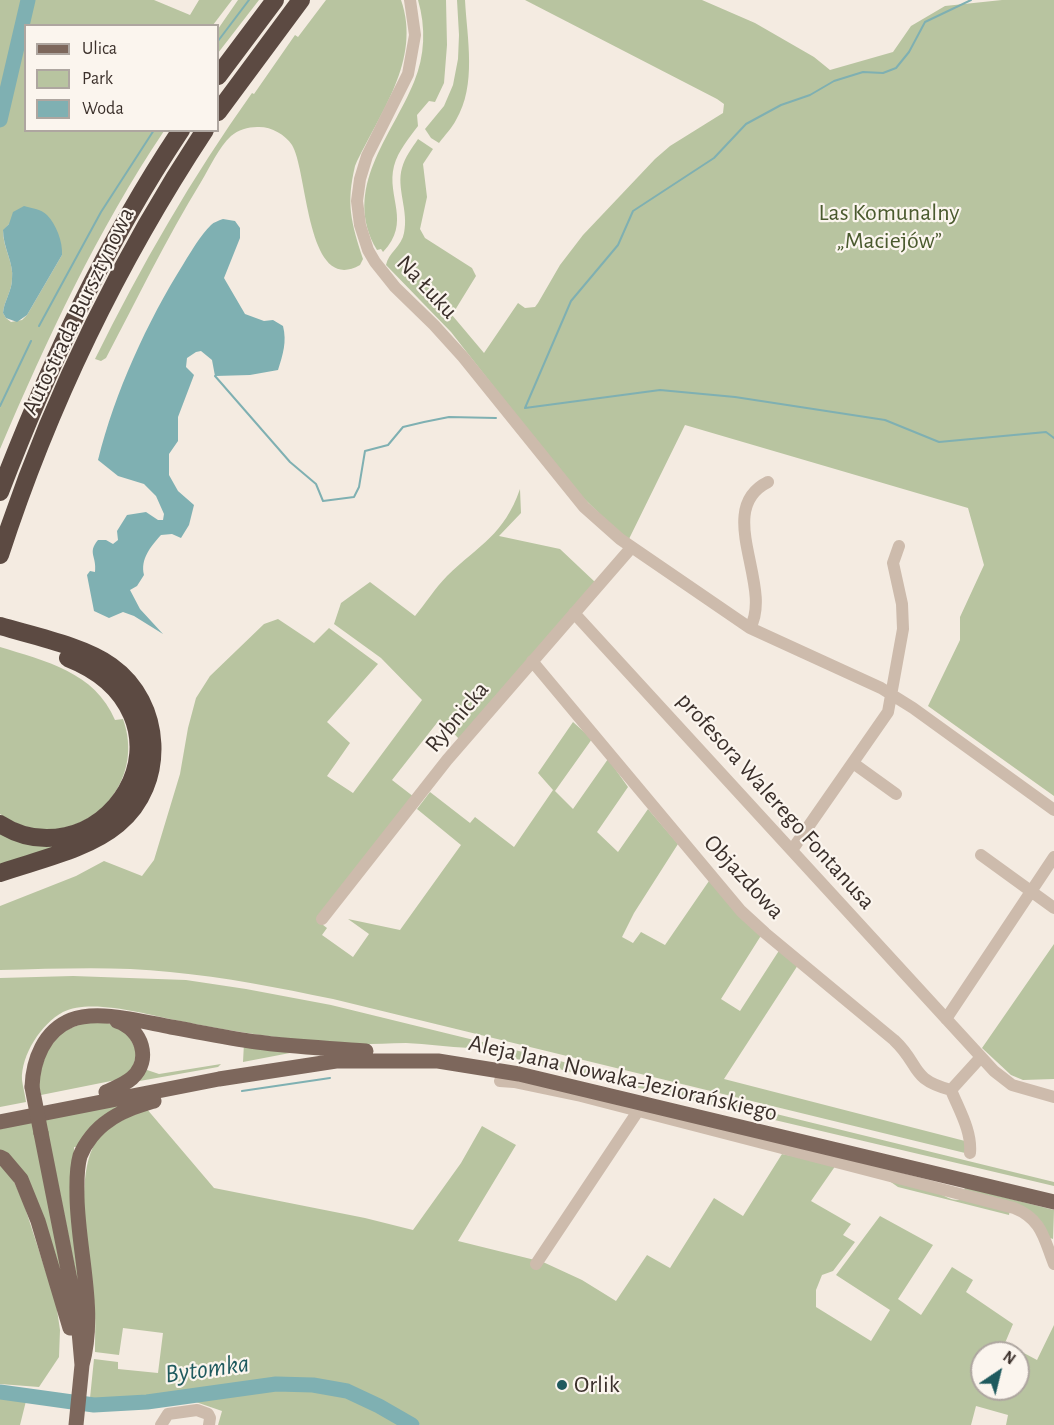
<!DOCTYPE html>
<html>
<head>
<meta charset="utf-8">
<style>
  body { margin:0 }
  #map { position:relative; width:1054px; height:1425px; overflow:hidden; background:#f4ebe1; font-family:"Alegreya Sans",sans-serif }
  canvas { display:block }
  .legend { position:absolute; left:24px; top:24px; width:195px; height:108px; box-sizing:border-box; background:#fbf5ee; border:2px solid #aea6a0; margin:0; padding:8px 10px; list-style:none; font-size:18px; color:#3b302b }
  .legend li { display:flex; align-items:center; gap:12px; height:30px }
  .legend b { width:30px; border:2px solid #aea6a0 }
  .north { position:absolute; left:970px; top:1341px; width:60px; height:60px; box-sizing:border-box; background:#fbf5ee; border:2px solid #aea6a0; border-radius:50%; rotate:35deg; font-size:16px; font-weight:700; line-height:24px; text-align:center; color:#3b302b }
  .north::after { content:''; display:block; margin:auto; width:21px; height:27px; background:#1f5a5e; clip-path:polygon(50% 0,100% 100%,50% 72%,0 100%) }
</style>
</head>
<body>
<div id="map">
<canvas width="1054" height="1425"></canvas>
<ul class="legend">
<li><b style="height:8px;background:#7d675c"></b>Ulica</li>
<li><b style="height:16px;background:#b8c4a0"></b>Park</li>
<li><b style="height:16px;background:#7fb0b2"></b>Woda</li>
</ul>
<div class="north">N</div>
</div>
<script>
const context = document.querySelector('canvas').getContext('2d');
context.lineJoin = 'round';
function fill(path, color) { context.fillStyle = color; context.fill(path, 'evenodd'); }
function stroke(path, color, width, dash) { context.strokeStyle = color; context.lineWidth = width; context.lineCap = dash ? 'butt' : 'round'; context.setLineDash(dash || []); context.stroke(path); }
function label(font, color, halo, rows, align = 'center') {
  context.font = font + ' "Alegreya Sans",sans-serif'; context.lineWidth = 4.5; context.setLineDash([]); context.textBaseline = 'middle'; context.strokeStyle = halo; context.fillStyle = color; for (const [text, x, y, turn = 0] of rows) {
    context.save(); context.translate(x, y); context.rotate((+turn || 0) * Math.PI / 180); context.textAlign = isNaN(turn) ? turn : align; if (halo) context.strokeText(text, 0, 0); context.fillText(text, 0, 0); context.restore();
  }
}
fill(new Path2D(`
  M0,0h154l36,15 9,-15h33l-19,25 -187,1v104l138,1c-67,100 -117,208 -164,318zM9,224l53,31 -35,60 -5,5 -11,2 -5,-4 -3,-5c1,-12 9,-22 9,-34 2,-16 -9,-31 -9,-48z
  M238,0h21l-41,53v-24z
  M326,0h75c21,60 -22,114 -46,166 -9,38 -4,56 8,93l-3,6c-54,31 -52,-94 -68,-120 -7,-11 -22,-19 -35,-18 -9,0 -19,3 -26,9 -12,11 -21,31 -30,46 -35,57 -64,117 -95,176l-5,3 -6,-2c46,-93 97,-182 157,-266l2,1 41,-59 3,2z
  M418,0h28l1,45 -3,38 -9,19 -6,-1 -12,14 1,11c-9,12 -20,25 -24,40 -8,31 18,56 -11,86l-2,-3 -4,1c-36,-61 15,-114 37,-168 11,-26 12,-55 4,-82z
  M457,0h8c2,38 12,85 -9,120 -4,8 -11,15 -17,23l-8,-5 -6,-9 19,-23 9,-21 5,-26 1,-24z
  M525,0h177l53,23 59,34 16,13 63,-18 18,-26 34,-20 57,-6h52v796l-126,-90 32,-66v-23l24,-52 -16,-57 -283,-83 -57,116 -55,-53 -122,-156 -65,-67c2,-12 16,-19 18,-32 5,-22 -8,-45 -2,-65 3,-11 10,-20 16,-29l15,10 -10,15 4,33 -7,32 5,9 47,30 4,8 -24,39 32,38 34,-50 7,5 10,-1 3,-4 22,-38 23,-30 72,-76 15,-13 53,-33 1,-9 -7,-5z
  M520,489l1,24 -22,23 61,13 36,34 -136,157 -20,-21 -48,61 22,17 -96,124 9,7 -5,7 31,22 16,-23 -21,-15 52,11 61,-85 -44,-36 13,-17 40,31 5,-6 39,30 39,-57 -15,-17 35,-51 19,17 -37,52 18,18 35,-50 20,28 -31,45 21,20 30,-43 30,35 -44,69 -12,24 11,6 8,-11 24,13 46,-67 51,56 -41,65 19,12 40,-62 18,16 -74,114 241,62v12l-632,-154c-54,-11 -108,-22 -163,-27 -56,-6 -114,-3 -170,-2v-64l76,-30 28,-15 38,15 12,-16 26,-86 8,-46 8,-30 14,-22 54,-52 14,-5 36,24 15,-15 49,36 -51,58 23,21 -23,33 26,17 69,-93 -41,-42 -47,-34 7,-21 29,-21 45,34c11,-13 20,-28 32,-40 33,-32 57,-41 73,-87z
  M0,647c45,14 95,25 115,73l8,-1c27,75 -56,142 -123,95z
  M0,831l67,11 -67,25z
  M1054,944v135l-31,1 -12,-5 -29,-27z
  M73,976l113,4 60,9 85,16 723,177v4l-584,-138c-22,-1 -43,-4 -64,-5 -20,0 -40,2 -59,1 -59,-4 -115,-12 -172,-24 -29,-6 -85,-22 -112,-8 -22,12 -42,43 -41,68 1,7 3,15 4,22l-26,5v-129z
  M86,1022l21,1 13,4 7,5 10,20 -4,15 -12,12 -80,16 -3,-16 10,-31 16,-17z
  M244,1043l46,10 -47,9z
  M221,1064l-3,3 -84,15 13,-12 12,4z
  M129,1102l-51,45h-4l9,161 -38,-189z
  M146,1108l68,80 151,30 48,12 48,-67 21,-37 34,19 -58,96 85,21 39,18 34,21 31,-46 23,13 44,-70 29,18 39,-62 54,11 -25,36 40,23 -8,11 12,7 -22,29 -11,4 -6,15v17l55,34 19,-31 -54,-35 44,-59 53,29 -35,54 23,16 31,-48 21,13 -7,12 47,32 -8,19 32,17 17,-35v100h-48l2,-10 -32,-9 -5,19h-551c-27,-16 -54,-34 -85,-41 -61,-15 -126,7 -186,15 -19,2 -40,0 -59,-1l4,-39 24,3v7l40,4 5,-40 -40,-5 -4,27 -24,-3c0,-17 1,-35 -1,-51 -4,-42 -24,-135 8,-167 11,-11 30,-18 44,-26zM982,1353h36v36h-36z
  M32,1121l39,189 -71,-160v-21z
  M0,1165l17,18 39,120 4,27 -1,27 -20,30 -39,-3z
  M885,1178l53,14c8,6 18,10 27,7l45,11 -1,5 -111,-28z
  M964,1187l90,23 -1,29 -6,-2 -9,-17 -72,-27z
  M278,1387c11,0 23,-1 34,0 33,5 63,21 92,38h-186l4,-14 -32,-11z
  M0,1398l26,3 -6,24h-20z`), '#b8c4a0');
fill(new Path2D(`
  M24,206c7,2 17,3 23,9 9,9 16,27 15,40l-35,60 -10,7 -11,-4 -3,-5c1,-12 9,-22 9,-34 2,-16 -9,-31 -9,-49l6,-6 4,-12z
  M223,219l12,2 5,7v10l-16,40 21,36 19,7 9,-1 10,6c4,16 0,28 -5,44l-28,5 -35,1 -3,-16 -11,-9 -5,1 -9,6 -1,9 8,8 -16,42v24l-9,13v21l9,16 16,14 -5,20 -8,13 -9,-4 -11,1c-10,11 -21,24 -17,40l-7,11 -7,4 10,19 23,25 -29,-18 -11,-4 -14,6 -15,-7 -7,-36 3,-4 5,1c2,-16 -8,-19 3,-32h8l7,4 5,-4 -1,-9 10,-16 19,-3 12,8h5l1,-6 -8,-18 -12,-12 -26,-8 -20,-16c17,-68 49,-138 86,-197 8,-13 16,-27 27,-38 3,-3 7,-4 12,-6z`), '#7fb0b2');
stroke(new Path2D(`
  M218,41l31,-41
  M39,326l62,-114 53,-82
  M215,376l75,86 26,22 7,17 31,-4 5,-10 6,-36 23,-6 15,-18 21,-5 25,-5 47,1
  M0,406l31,-65
  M525,408l46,-107 47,-56 15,-34 81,-53 32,-34 35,-19 29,-10 24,-14 29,-9 20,1 13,-5 13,-16 16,-30 46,-22
  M525,408l135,-18 75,7 150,23 54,22 107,-10 8,6
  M242,1091l88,-13`), '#7fb0b2', 2);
stroke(new Path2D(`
  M0,120l28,-120
  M0,1392l94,13 53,-3 129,-18 37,1 34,6 32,15 33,19`), '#7fb0b2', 15);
stroke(new Path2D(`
  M410,0l5,35 -7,39 -41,82 -7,23 -3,22 3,24 8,25 7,12 20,25 39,38 29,32 121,150 36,32 130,89 131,60 32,20 141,102
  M574,613l420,458 18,14 42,12
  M750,628c24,-42 -37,-119 18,-146
  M532,661l209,250 24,22 129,107c27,25 15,39 57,50
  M853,763l43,31
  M792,850l96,-138 15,-83 -1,-25 -9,-41 6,-17
  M981,855l73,53
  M322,919l125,-159 184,-212
  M946,1019l108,-162
  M500,1081l14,1 67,14 433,112c28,11 30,31 40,56
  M951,1090c8,20 21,41 19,63
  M951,1090l30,-33
  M536,1264l102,-153
  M161,1425l7,-11 29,-4 11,4 2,4 -1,7`), '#cdbbac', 12);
stroke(new Path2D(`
  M32,1087c1,-27 12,-56 39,-67 27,-11 72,2 100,7 28,5 57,11 86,15 36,5 73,6 109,9
  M106,1092c8,-4 18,-7 26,-14 20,-18 10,-49 -15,-57
  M0,1122l219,-43 117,-18h102l81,13 535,128
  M41,1133l37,187 4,45 -6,60
  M0,1157l4,2 17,20 17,42 32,107
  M82,1365c15,-54 -4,-113 -5,-168 0,-13 -1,-27 3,-41 5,-13 16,-27 28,-35 13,-10 30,-15 46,-20`), '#7d675c', 15);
stroke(new Path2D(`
  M218,76l57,-76
  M218,112l83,-112
  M0,492c49,-127 105,-248 181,-362
  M0,555c49,-151 118,-293 205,-425
  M0,626c34,10 83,20 111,40 52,37 56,118 7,158 -31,26 -81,36 -118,49
  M0,824c20,13 42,17 66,12 52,-11 88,-70 66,-121 -12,-29 -36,-46 -64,-57`), '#5c4a42', 18);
stroke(new Path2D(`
  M32,1087l9,46`), '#7d675c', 15);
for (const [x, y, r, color] of [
  [562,1385,6,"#1f5a5e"]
]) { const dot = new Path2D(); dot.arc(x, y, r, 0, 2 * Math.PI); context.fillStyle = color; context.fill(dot); stroke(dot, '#fbf5ee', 2); }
label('24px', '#4a5a2e', '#fbf5ee', [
  ["Las Komunalny",889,213],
  ["„Maciejów”",889,241]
]);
label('24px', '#3b302b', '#fbf5ee', [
  ["Na Łuku",427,287,47],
  ["Autostrada Bursztynowa",78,311,-64],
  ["Rybnicka",457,717,-50],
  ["profesora Walerego Fontanusa",776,801,48],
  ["Objazdowa",744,877,47],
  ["Aleja Jana Nowaka-Jeziorańskiego",623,1078,13]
]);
label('24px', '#3b302b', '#fbf5ee', [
  ["Orlik",574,1385]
], 'left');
label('italic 26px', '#1f5a5e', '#fbf5ee', [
  ["Bytomka",207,1369,-8]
]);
</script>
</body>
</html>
